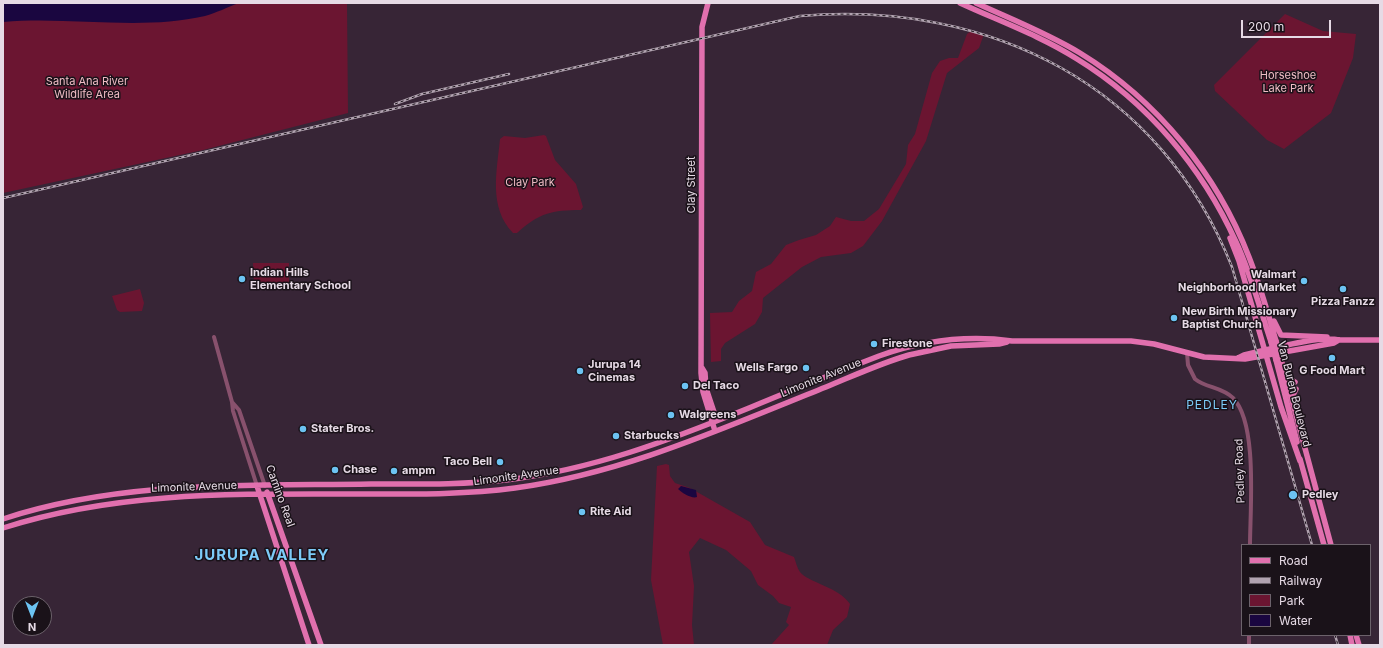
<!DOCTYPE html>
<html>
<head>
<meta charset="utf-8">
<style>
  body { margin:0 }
  #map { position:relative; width:1383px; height:648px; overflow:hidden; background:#372536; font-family:Inter,sans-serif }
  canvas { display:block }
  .frame { position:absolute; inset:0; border:4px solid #e6dae5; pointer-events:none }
  .legend { position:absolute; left:1241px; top:544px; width:130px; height:92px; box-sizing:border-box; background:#1a1219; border:1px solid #6c626b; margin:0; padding:5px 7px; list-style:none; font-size:12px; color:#e6dae5 }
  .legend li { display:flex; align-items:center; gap:8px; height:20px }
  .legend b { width:20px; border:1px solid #6c626b }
  .north { position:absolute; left:12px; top:596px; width:40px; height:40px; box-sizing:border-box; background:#1a1219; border:1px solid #6c626b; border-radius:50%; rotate:180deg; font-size:11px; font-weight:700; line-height:16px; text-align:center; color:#e6dae5 }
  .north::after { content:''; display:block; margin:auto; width:14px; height:18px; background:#6cc3f2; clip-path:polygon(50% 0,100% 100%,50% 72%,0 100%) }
  .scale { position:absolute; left:1241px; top:20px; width:90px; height:18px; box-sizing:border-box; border:2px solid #e6dae5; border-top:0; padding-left:5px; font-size:12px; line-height:14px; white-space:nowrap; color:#e6dae5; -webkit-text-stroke:3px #1a1219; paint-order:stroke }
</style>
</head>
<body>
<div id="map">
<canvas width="1383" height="648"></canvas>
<div class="frame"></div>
<ul class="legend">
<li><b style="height:5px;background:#e170ae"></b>Road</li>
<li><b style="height:5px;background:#b1a3b0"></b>Railway</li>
<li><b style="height:11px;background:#6b1531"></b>Park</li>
<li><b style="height:11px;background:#1a0640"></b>Water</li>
</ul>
<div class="north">N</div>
<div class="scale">200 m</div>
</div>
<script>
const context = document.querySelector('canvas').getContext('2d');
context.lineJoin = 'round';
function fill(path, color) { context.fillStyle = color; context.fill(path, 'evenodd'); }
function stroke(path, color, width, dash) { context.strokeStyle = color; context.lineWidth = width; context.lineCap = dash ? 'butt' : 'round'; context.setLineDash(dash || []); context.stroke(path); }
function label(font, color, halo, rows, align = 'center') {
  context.font = font + ' Inter,sans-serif'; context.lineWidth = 3; context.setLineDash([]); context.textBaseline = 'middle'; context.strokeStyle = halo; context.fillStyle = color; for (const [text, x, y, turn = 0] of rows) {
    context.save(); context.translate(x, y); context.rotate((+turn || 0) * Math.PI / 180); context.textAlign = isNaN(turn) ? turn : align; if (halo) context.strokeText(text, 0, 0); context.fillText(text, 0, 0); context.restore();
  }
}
fill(new Path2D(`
  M3,3h344l1,110 -145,37 -200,43z
  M1285,14l38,17 33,3 -3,24 -22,55 -47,36 -17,-9 -52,-49 -1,-6z
  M971,31l13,3 -5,14 -32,25 -21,68 -44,80 -19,25 -12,7 -30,4 -19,10 -39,31 -1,14 -7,12 -30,19 -4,6v12l-10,1 -1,-49 22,-1 7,-11 13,-10 4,-19 15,-8 15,-19 13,-5 17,-5 14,-9 6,-9 15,4h13l15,-12 27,-45 2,-19 7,-11 17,-61 8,-12 9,-3h9l9,-24z
  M544,135l2,1 9,24 21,24 7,23 -2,3c-29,0 -42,3 -64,23h-4c-25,-26 -16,-62 -13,-94l4,-3 21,2z
  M253,263h36v21h-35z
  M140,289l4,14 -2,8 -22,1 -3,-2 -5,-14z
  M666,464l3,1 1,11 5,7 15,5 60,34 15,23 29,12c2,5 3,11 6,15 7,10 39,15 50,32l-3,13 -14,13 -6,15h-56l18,-20 -3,-3 5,-15 -12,-4 -6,-7 -15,-11 -7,-14 -25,-21 -26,-12 -11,14 5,34 -2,39 2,20h-31l-12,-65 6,-114z`), '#6b1531');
fill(new Path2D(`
  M3,3h236c-11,4 -23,10 -34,13 -65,15 -136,0 -202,6z
  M681,486l15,4 1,7c-5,2 -15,-4 -19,-8z`), '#1a0640');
stroke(new Path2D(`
  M214,337l18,65 1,9 24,75
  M1187,353l1,12 7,14c11,9 27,8 38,19 25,25 17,112 17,147
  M232,402l7,8 26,76
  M1249,645v-10`), '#88516d', 4);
stroke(new Path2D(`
  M708,3l-6,24 -1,346 2,19 12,39
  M960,3c39,18 81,33 117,56 70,43 125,108 159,183 15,32 24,67 35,100
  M976,3c35,16 71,30 104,50 77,47 137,121 169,204 11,28 19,56 27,84
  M1230,238l9,23 42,146 19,54
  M1274,321l7,14 46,2
  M1238,358l6,-3c24,-5 74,-20 95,-15h41
  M1281,359l50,186
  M1276,360l21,82
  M702,368l3,5 1,15 9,27 -2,7
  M1287,373l3,6 5,3
  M1295,400l-2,-5 3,-6
  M1300,459l24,86
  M257,486l52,159
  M267,492l54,153
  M3,519c119,-39 244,-33 368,-35 45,0 90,1 135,-4 86,-10 164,-40 243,-72 43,-18 86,-35 130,-52 42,-15 88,-21 133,-15h119l23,3 50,13 41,2 89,-16 5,-3
  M3,528c116,-37 233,-34 353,-34 53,0 106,1 159,-6 110,-15 208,-60 311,-101 27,-11 55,-24 83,-32l42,-9 48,-2 8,-2
  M1350,635l2,10
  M1356,635l3,10`), '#e170ae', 5.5);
const rail = new Path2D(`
  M395,104l27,-10 87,-20
  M3,198l797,-182c192,-16 361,71 432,251l80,278
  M1335,635l3,10`);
stroke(rail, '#b1a3b0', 2.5);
stroke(rail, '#1a1219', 1, [3]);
stroke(new Path2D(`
  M1276,341l5,18
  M1271,342l5,18`), '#e170ae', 5.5);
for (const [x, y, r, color] of [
  [242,279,4,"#6cc3f2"],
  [1304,281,4,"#6cc3f2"],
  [1343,289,4,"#6cc3f2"],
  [1174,318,4,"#6cc3f2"],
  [874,344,4,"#6cc3f2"],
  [1332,358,4,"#6cc3f2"],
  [806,368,4,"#6cc3f2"],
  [580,371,4,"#6cc3f2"],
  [685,386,4,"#6cc3f2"],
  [671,415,4,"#6cc3f2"],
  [303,429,4,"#6cc3f2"],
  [616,436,4,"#6cc3f2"],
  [500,462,4,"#6cc3f2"],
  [335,470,4,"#6cc3f2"],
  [394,471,4,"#6cc3f2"],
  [1293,495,5,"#6cc3f2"],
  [582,512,4,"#6cc3f2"]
]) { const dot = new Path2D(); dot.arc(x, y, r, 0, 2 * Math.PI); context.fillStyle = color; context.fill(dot); stroke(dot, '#1a1219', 1.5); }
label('11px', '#f0bcc5', '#1a1219', [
  ["Horseshoe",1288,76],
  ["Lake Park",1288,89],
  ["Santa Ana River",87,82],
  ["Wildlife Area",87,95],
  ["Clay Park",530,183]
]);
label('11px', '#e6dae5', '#1a1219', [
  ["Clay Street",692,185,-90],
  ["Limonite Avenue",821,378,-22],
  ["Van Buren Boulevard",1294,394,76],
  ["Pedley Road",1240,471,-92],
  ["Limonite Avenue",516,476,-8],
  ["Limonite Avenue",194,487,-2],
  ["Camino Real",280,496,70]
]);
label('bold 11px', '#e6dae5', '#1a1219', [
  ["Indian Hills",250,273],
  ["Elementary School",250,286],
  ["Walmart",1296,275,"right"],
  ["Neighborhood Market",1296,288,"right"],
  ["Pizza Fanzz",1343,302,"center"],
  ["New Birth Missionary",1182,312],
  ["Baptist Church",1182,325],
  ["Firestone",882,344],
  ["Jurupa 14",588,365],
  ["Cinemas",588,378],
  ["Wells Fargo",798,368,"right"],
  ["G Food Mart",1332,371,"center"],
  ["Del Taco",693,386],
  ["Walgreens",679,415],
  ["Stater Bros.",311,429],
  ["Starbucks",624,436],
  ["Taco Bell",492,462,"right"],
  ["Chase",343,470],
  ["ampm",402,471],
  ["Pedley",1302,495],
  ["Rite Aid",590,512]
], 'left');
context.letterSpacing = '1px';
label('12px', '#7dcbf8', '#1a1219', [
  ["PEDLEY",1212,405]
]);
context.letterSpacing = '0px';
context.letterSpacing = '1px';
label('bold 15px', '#7dcbf8', '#1a1219', [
  ["JURUPA VALLEY",262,555]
]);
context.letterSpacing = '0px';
</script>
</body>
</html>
